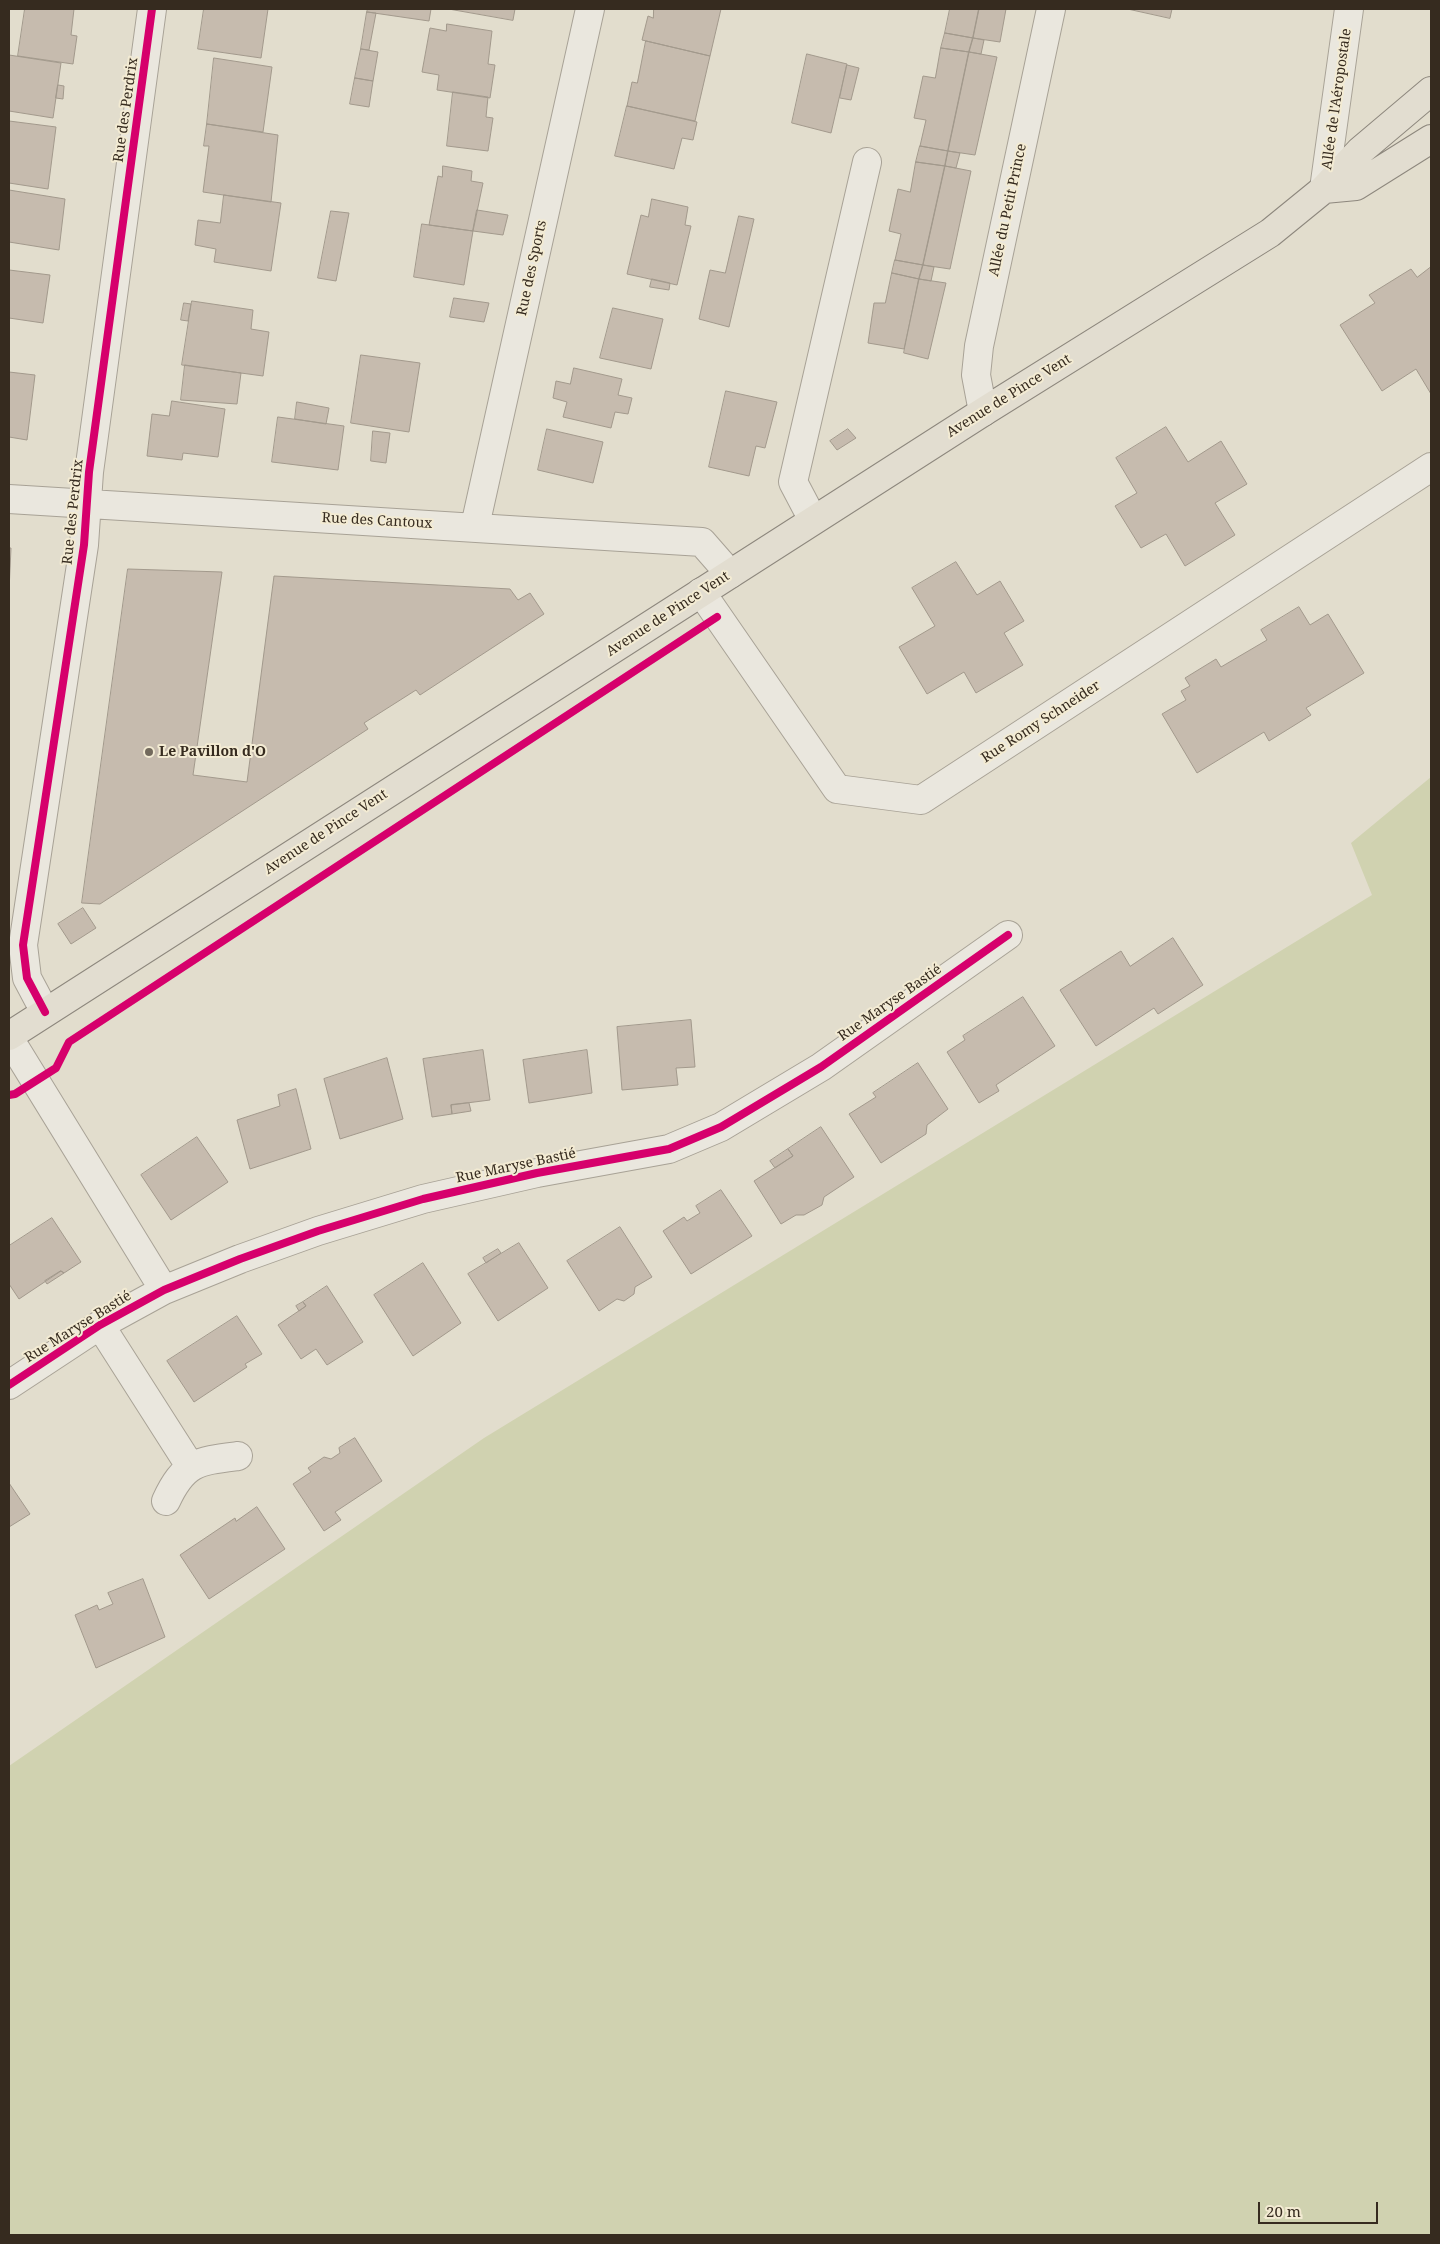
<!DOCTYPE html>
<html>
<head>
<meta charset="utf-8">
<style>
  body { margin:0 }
  #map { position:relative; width:1440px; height:2244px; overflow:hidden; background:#e2ddcd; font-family:"Noto Serif",serif }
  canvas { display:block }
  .frame { position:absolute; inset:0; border:10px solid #362b1f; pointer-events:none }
  .scale { position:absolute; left:1258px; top:2202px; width:120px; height:22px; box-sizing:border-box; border:2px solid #362b1f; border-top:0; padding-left:6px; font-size:15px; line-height:18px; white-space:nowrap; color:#362b1f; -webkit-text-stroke:4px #f3ebd3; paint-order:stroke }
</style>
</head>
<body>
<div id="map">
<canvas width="1440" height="2244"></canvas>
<div class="frame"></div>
<div class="scale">20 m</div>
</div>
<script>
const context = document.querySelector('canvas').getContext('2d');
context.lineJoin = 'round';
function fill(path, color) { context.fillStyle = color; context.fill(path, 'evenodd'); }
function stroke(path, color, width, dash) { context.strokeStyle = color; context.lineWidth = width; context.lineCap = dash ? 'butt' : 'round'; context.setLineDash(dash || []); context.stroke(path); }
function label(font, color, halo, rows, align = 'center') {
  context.font = font + ' "Noto Serif",serif'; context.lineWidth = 4; context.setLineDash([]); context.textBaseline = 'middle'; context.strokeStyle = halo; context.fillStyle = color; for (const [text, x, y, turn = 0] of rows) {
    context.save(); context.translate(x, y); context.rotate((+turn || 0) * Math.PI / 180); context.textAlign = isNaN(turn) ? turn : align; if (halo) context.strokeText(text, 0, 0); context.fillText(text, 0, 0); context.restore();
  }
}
fill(new Path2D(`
  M1431,777v1458h-1422v-469l475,-328 888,-543 -21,-52z`), '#d0d2b0');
const building = new Path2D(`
  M25,9h49l-3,26 6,1 -4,28 -55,-8z
  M204,9h64l-7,49 -63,-9z
  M368,9h63l-2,12 -62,-9z
  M449,9h66l-2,11z
  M654,9h67l-11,47 -68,-16 6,-24 5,2z
  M950,9h29l-6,29 -28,-5z
  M979,9h27l-6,33 -27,-4z
  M1128,9h44l-2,9z
  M367,12l9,1 -7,37 -8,-1z
  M447,24l45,7 -4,33 7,1 -5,33 -53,-8 2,-15 -17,-3 8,-44 16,3z
  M945,33l28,5 -4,14 -28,-4z
  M973,38l11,2 -3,14 -12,-2z
  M646,41l64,15 -15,65 -68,-15 5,-24 5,1z
  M941,48l28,4 -21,99 -28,-5 6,-26 -12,-2 9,-42 12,2z
  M361,49l17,3 -5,29 -18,-3z
  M969,52l28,5 -22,98 -27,-4z
  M807,54l40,10 -16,69 -39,-10z
  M9,55l52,8 -8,55 -44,-7z
  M214,58l58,9 -9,65 -56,-8z
  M847,65l12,3 -8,32 -11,-2z
  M355,78l18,3 -4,26 -19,-3z
  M58,85l6,1 -1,13 -7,-1z
  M453,92l35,5 -2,20 7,1 -5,33 -41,-5z
  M627,106l70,16 -4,18 -11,-2 -8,31 -59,-13z
  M9,121l47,6 -8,62 -39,-6z
  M207,124l71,11 -7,67 -68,-10 6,-46h-5z
  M920,146l28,5 -3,15 -29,-4z
  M948,151l12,2 -4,15 -11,-2z
  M916,162l29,4 -22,99 -28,-5 6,-26 -12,-3 9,-42 12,3z
  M443,166l29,5 -1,10 12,2 -10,48 -44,-6 9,-49 4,1z
  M945,166l26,5 -21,98 -27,-4z
  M9,190l56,9 -6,51 -50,-8z
  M224,195l57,8 -10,68 -57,-9 2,-13 -21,-4 3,-25 22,3z
  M652,199l36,8 -3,18 6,1 -14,59 -50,-11 14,-59 7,2z
  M477,210l31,5 -5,20 -30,-4z
  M331,211l18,2 -13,68 -18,-3z
  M739,216l15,3 -25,108 -30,-8 11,-49 15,3z
  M422,224l51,7 -9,54 -50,-8z
  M895,260l28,5 -4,14 -27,-6z
  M923,265l11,2 -3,14 -12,-2z
  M1431,267v127l-15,-25 -34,22 -42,-66 35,-22 -6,-8 42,-26 6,8z
  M9,270l41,5 -7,48 -34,-5z
  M892,273l27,6 -15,70 -36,-6 6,-40h11z
  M652,279l18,4 -1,7 -19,-3z
  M919,279l27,4 -18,76 -24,-6z
  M454,298l35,5 -5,19 -34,-5z
  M192,301l61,9 -2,19 18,3 -6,44 -81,-11z
  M184,303l7,1 -3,17 -7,-1z
  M613,308l50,11 -12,50 -51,-11z
  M361,355l59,8 -11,69 -58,-9z
  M185,365l56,8 -4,31 -56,-4z
  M574,368l48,11 -4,16 14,3 -4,16 -13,-2 -4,16 -48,-11 4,-15 -14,-4 3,-17 14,3z
  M9,372l26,3 -8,65 -18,-3z
  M726,391l51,11 -12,46 -9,-2 -7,30 -40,-9z
  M172,401l53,8 -7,48 -35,-4 -1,7 -35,-4 5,-42 17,2z
  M297,402l32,6 -3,16 -31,-5z
  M278,417l66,9 -6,44 -66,-8z
  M1166,427l22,35 33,-21 26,43 -32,19 20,32 -50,31 -19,-32 -25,14 -26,-42 22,-13 -21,-35z
  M547,429l56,13 -10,41 -55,-13z
  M848,429l8,9 -19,12 -7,-9z
  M373,431l17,2 -4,30 -15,-2z
  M9,548h2l-2,43z
  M956,562l21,33 23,-14 24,40 -20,12 19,32 -47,28 -12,-21 -37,22 -28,-47 36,-21 -23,-38z
  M128,569l94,3 -29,203 54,7 27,-206 236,13 8,11 12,-7 14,21 -124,81 -4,-5 -52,33 4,6 -268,175 -18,-1z
  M1299,607l11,18 18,-11 36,59 -58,35 5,7 -42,26 -5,-9 -67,41 -35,-59 24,-14 -5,-9 9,-5 -5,-8 31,-19 5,8 46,-27 -6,-10z
  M83,908l13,20 -25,16 -13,-20z
  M1173,938l30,47 -45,29 -4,-6 -58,38 -36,-56 61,-39 9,15z
  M1023,997l32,49 -59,39 3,6 -20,12 -32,-51 18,-12 -2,-4z
  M691,1020l4,47 -19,1 2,17 -56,5 -5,-63z
  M483,1050l7,50 -39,5 1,9 -20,3 -9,-58z
  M587,1050l5,43 -63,10 -6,-43z
  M387,1058l16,61 -63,20 -16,-60z
  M918,1063l30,46 -21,16 -1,9 -45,29 -32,-49 27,-17 -3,-4z
  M296,1089l15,60 -61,20 -13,-49 43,-14 -2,-11z
  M469,1103l2,8 -19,3 -1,-9z
  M821,1127l33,50 -30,20 -2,8 -18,10h-8l-15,9 -27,-43 39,-25 -5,-7z
  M197,1137l31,45 -57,38 -30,-45z
  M788,1149l5,7 -18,12 -5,-7z
  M721,1190l31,46 -61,38 -28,-43 21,-14 3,4 13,-8 -4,-7z
  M52,1218l29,44 -17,11 -3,-2 -42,28 -10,-15v-38z
  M620,1227l32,50 -17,10 -1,7 -10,7 -7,-2 -18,12 -32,-50z
  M519,1243l29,45 -50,33 -30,-47z
  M498,1249l3,4 -15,10 -3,-5z
  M423,1263l38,60 -48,33 -39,-61z
  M61,1271l3,2 -17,11 -2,-3z
  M327,1286l36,56 -36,23 -11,-16 -15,10 -23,-34 28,-19 -3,-4z
  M303,1302l3,4 -7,5 -3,-5z
  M237,1316l25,38 -17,10 2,3 -53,35 -27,-41z
  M355,1438l27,43 -47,31 6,8 -17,11 -31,-47 18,-12 -3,-4 16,-11 7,2 9,-6 -1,-5z
  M9,1483l21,31 -21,13z
  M257,1507l28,42 -76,50 -29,-44 55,-37 1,3z
  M143,1579l22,58 -69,31 -21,-53 22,-10 2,5 14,-6 -5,-11z`);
fill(building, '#c6bbae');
stroke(building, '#a2998c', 1);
const minor = new Path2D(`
  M1324,189l25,-180
  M983,412l-7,-37 3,-29 72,-337
  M9,499l693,43 28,32
  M813,520l-20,-38 74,-320
  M475,526l115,-517
  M701,592l136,197 84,11 510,-333
  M45,1012l-18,-34 -4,-33 61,-400 5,-73 63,-463
  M9,1038l155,252
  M100,1325l90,141
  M9,1385l91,-60 64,-35 76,-31 78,-28 105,-32 114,-26 132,-24 52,-22 100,-60 187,-132
  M166,1501c18,-39 32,-40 72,-45`);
const major = new Path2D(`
  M1324,189l32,-3 75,-47
  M9,1036l974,-624 287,-179 54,-44 36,-38 71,-60`);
stroke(minor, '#a8a296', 30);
stroke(major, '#8d877d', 30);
stroke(minor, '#eae7de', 28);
stroke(major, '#e2ddd0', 28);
stroke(new Path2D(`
  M45,1012l-18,-34 -4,-33 61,-400 5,-73 63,-463
  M9,1095l6,-1 41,-26 13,-26 648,-425
  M9,1385l91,-60 64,-35 76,-31 78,-28 105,-32 114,-26 132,-24 52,-22 100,-60 187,-132`), '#d6006c', 8);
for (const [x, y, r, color] of [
  [149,752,5,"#72695c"]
]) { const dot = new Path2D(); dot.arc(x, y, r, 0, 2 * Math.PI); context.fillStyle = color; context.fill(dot); stroke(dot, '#f3ebd3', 2); }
label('14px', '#362b1f', '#f3ebd3', [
  ["Allée de l'Aéropostale",1337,99,-82],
  ["Rue des Perdrix",126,110,-82],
  ["Allée du Petit Prince",1008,210,-78],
  ["Rue des Sports",532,268,-78],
  ["Avenue de Pince Vent",1009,396,-32],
  ["Rue des Perdrix",73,512,-84],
  ["Rue des Cantoux",377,521,3],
  ["Avenue de Pince Vent",668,614,-33],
  ["Rue Romy Schneider",1041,722,-33],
  ["Avenue de Pince Vent",326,832,-33],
  ["Rue Maryse Bastié",890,1003,-35],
  ["Rue Maryse Bastié",516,1166,-12],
  ["Rue Maryse Bastié",78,1327,-32]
]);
label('bold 14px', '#362b1f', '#f3ebd3', [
  ["Le Pavillon d'O",159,752]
], 'left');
</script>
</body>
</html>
